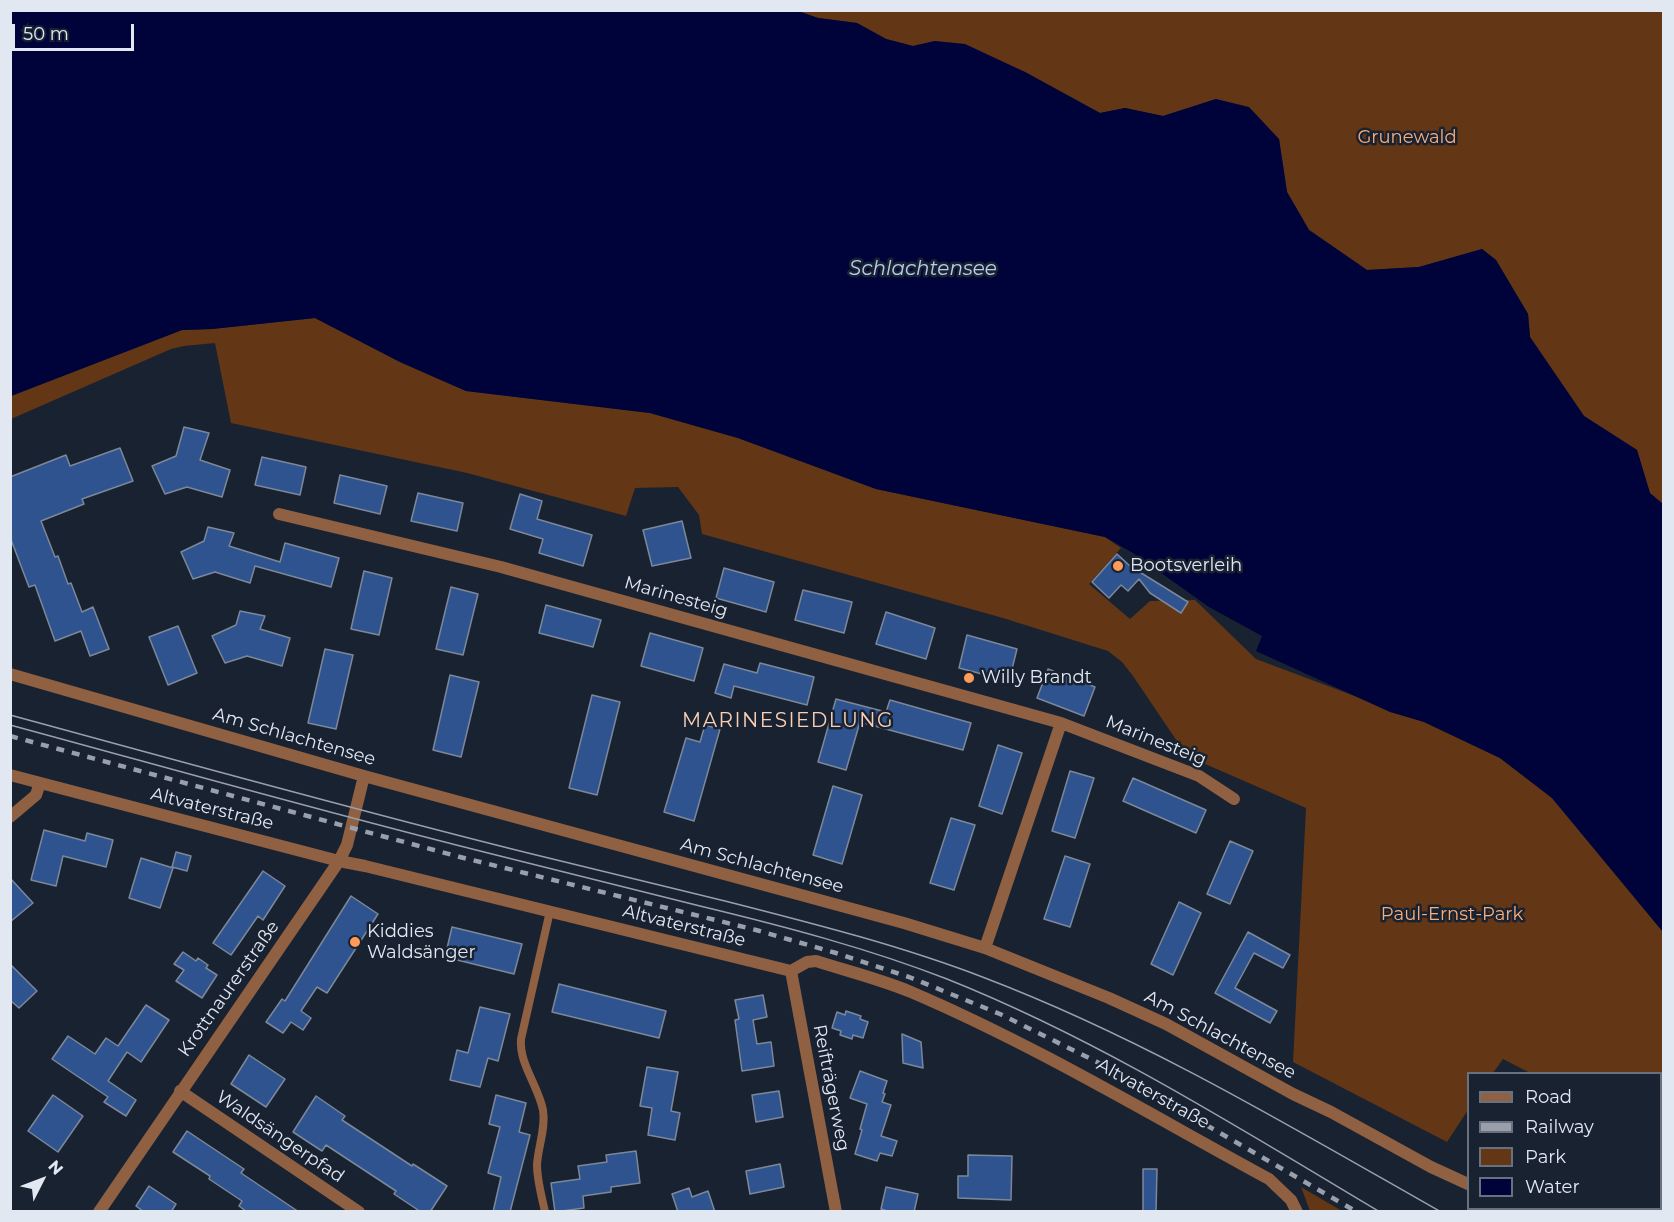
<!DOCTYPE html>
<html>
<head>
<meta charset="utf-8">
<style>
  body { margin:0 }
  #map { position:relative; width:1674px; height:1222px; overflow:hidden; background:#192231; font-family:Montserrat,sans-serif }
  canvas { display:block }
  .frame { position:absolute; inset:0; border:12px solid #e2e8f2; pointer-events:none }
  .legend { position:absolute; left:1467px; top:1072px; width:195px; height:138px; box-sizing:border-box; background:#192231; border:2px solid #69717e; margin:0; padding:8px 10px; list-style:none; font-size:18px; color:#e2e8f2 }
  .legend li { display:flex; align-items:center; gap:12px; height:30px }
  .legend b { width:30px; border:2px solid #69717e }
  .north { position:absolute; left:12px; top:1150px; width:60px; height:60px; -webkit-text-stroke:4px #192231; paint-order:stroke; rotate:48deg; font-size:16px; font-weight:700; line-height:24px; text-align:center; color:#e2e8f2 }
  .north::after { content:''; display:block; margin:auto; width:21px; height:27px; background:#e2e8f2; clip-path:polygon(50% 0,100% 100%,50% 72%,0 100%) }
  .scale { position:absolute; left:12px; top:24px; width:122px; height:27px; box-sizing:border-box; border:3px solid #e2e8f2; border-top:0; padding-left:8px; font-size:18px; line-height:21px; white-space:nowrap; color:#e2e8f2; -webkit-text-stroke:4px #192231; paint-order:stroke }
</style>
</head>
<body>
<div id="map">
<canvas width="1674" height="1222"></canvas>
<div class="frame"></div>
<ul class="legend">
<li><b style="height:8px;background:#8f6041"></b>Road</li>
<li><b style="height:8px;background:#99a0ac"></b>Railway</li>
<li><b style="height:16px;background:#633615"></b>Park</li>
<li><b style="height:16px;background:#00023a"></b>Water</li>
</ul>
<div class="north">N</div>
<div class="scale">50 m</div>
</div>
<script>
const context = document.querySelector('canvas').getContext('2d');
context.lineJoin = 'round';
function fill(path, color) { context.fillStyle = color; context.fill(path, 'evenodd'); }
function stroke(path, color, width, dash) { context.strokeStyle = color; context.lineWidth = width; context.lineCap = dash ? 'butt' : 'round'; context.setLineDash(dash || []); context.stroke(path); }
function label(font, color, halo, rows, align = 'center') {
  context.font = font + ' Montserrat,sans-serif'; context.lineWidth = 5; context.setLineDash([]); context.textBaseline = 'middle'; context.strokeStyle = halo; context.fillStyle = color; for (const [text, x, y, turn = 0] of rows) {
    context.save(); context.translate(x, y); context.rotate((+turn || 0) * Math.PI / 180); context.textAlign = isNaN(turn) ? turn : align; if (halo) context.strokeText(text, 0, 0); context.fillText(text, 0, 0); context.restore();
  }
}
fill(new Path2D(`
  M798,11h865v493l-13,-10 -13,-44 -53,-34 -54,-79 -2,-23 -32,-54 -14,-11 -63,18 -52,3 -58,-40 -22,-38 -8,-53 -63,-40 -53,17 -38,-8 -25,5 -75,-41 -90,-31 -22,5 -27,-7 -29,-16 -39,-5z
  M315,318l85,44 66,29 184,22 88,25 138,51 229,48 16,11 -32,36 41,35 20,-18 45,-1 61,59 168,63 76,36 52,40 111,134v140l-2,3 -1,-1 -130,-1 -27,-14 -10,14 -25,1v36l-21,32 -154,-80 13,-254 -119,-52 -54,-80 -11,-14 -14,-11 -105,-33 -301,-84 -3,-19 -21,-28 -43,1 -9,28 -159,-43 -236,-50 -16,-80 -31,3 -13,3 -160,70v-23l171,-66 30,-1z
  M1301,1187l41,24h-32z`), '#633615');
fill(new Path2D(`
  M11,10l787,1 20,7 39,5 29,16 27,7 22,-5 30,3 60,28 75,41 25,-5 38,8 53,-17 33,8 30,32 8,53 22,38 58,40 52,-3 63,-18 14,11 32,54 2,23 54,79 53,34 13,43 13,11v428l-111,-134 -52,-40 -76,-36 -34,-10 -134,-61 6,-15 -53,-29 -76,-54 -28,-16 -229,-48 -138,-51 -88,-25 -184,-22 -66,-29 -85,-44 -103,11 -30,1 -171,66z`), '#00023a');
const building = new Path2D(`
  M184,427l25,6 -9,27 30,10 -8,27 -35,-10 -22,7 -13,-28 24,-10z
  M120,448l13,33 -51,18 2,5 -43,17 14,36 3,-1 10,28 3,-1 11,29 11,-5 16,42 -19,7 -9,-25 -26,10 -20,-56 -6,2 -19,-50v-60l56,-22 4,11z
  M262,457l44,10 -6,28 -45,-10z
  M340,475l47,11 -7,28 -46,-11z
  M418,493l45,10 -6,28 -46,-10z
  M520,494l22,7 -5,18 55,16 -9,31 -44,-13 4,-14 -33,-10z
  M682,521l9,37 -39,8 -9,-36z
  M208,527l26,6 -5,13 51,16 5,-19 54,15 -8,29 -76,-21 -5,17 -35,-11 -22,7 -12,-27 23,-11z
  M1117,554l13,12 58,36 -7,11 -31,-20 -11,-14 -11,12 -7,-6 -12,13 -17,-16z
  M724,568l50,14 -8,30 -50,-14z
  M364,571l28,7 -13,57 -28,-6z
  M451,587l27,7 -15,61 -27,-6z
  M803,590l49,12 -8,31 -49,-13z
  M546,605l55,15 -8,27 -54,-14z
  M240,611l25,5 -5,13 30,9 -8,28 -35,-10 -22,7 -13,-27 24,-11z
  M886,612l49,16 -9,31 -50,-15z
  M178,626l19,47 -29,12 -19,-48z
  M650,633l53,15 -9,33 -53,-15z
  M967,635l50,14 -8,32 -50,-13z
  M325,649l28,6 -17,74 -28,-6z
  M760,663l54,14 -7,28 -73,-19 -3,12 -16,-5 9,-29 33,9z
  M1048,669l47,18 -11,29 -47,-18z
  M450,675l29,7 -18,75 -28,-7z
  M592,695l28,7 -23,93 -28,-7z
  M836,699l50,13 4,-12 81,23 -8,27 -103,-28 -14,48 -28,-8z
  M705,725l15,4 -26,92 -30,-9 22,-74 14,4z
  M998,745l24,8 -20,61 -23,-8z
  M1070,771l24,7 -19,60 -23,-7z
  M1133,778l73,32 -10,23 -73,-32z
  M833,786l29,9 -20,69 -29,-9z
  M951,818l24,7 -21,65 -24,-7z
  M44,830l41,11 2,-8 26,7 -7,27 -43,-11 -7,30 -25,-6z
  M1230,841l23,10 -23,53 -23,-10z
  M176,852l15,4 -4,15 -15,-4z
  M1065,856l25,8 -20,63 -26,-8z
  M141,858l32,10 -13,40 -31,-10z
  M263,871l22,15 -22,34 -5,-4 -27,39 -18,-12z
  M10,878l23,25 -23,19z
  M351,896l27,18 -51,79 -10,-6 -16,24 10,7 -8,12 -12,-8 -8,11 -17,-11 16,-23 3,2z
  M1179,902l22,11 -28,62 -22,-11z
  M452,927l70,17 -8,30 -69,-17z
  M1248,932l42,23 -7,13 -29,-15 -19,35 42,23 -7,12 -55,-30z
  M183,952l13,9 2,-3 10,7 -2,3 11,7 -15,23 -26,-17 8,-11 -10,-6z
  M10,964l27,27 -18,17 -9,-8z
  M559,984l107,27 -7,27 -107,-26z
  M763,995l4,22 -14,3 4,24 14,-2 3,24 -32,5 -7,-51 4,-1 -4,-19z
  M146,1005l23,15 -28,42 -14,-10 -19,29 28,19 -10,16 -22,-14 4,-5 -56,-38 16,-23 27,18 11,-16 12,8z
  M480,1007l30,7 -12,47 -10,-3 -8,29 -30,-7 7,-30 11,3z
  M846,1011l15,5 -1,3 8,3 -5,16 -10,-3 -1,4 -12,-4 1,-4 -9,-3 5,-16 8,3z
  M902,1034l19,8 2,26 -20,-5z
  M249,1055l36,24 -19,28 -35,-23z
  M647,1067l31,5 -7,39 9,2 -5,27 -27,-5 4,-27 -12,-2z
  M860,1071l27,10 -4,12 2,1 -3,8 9,3 -10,31 16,5 -5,15 -12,-3 -3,8 -22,-7 7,-24 -2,-1 7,-25 -17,-6z
  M779,1091l4,26 -27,5 -4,-27z
  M53,1095l30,21 -25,36 -30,-21z
  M496,1095l30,8 -7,29 11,3 -20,77h-17l8,-35 -13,-4 12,-46 -11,-3z
  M316,1096l29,20 -3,4 70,46 1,-2 34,22 -17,26h-9l-27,-18 2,-3 -70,-46 -4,6 -29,-19z
  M187,1131l57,38 -3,4 58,39h-52l-8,-6 3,-5 -33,-22 1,-3 -37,-24z
  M636,1151l4,32 -29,4v5l-28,4 1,12 -29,4 -4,-29 29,-4 -2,-13 29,-4 -1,-7z
  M968,1155l44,1 -1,44 -53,-2v-22h10z
  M780,1164l4,23 -34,7 -4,-23z
  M1143,1169h14l-1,43h-13z
  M149,1186l27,18 -5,8h-27l-8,-6z
  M886,1187l32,7 -4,18h-24l-9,-3z
  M689,1188l3,9 16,-6 7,21h-37l-6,-18z`);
fill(building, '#2e538f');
stroke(building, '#7c8899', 1.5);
stroke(new Path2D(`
  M545,1212c-3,-15 -8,-31 -8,-47 1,-19 9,-36 6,-55 -5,-25 -24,-46 -22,-71l29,-128`), '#8f6041', 8);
stroke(new Path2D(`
  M279,514l222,53 560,156 138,53 35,23
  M10,674l354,102 540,147 81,25 124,50 57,26 127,70 38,18 100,55 37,17
  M10,775l329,86 26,5 426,105 16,-9 9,-1c31,10 64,18 95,31 124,53 240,123 358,187l22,21 6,12
  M10,817l26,-22 4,-12
  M985,948l76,-225
  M791,971l45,241
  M180,1091l179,121
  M1519,1208l6,4
  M99,1212l240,-351 8,-16 17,-69`), '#8f6041', 12);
stroke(new Path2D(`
  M10,715c173,47 345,95 518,138 67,16 134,33 201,49 86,22 173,44 256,76 160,61 308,150 456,234
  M10,725c166,45 331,92 498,133 64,16 128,32 192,48 83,20 167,42 247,73 153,61 292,149 433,233`), '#99a0ac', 1.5);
stroke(new Path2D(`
  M10,736l450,121 296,73 80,23 73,24 91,37 97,48 260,150`), '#99a0ac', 4.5, [8, 8]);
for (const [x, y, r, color] of [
  [1118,566,6,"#fe9c57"],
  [969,678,6,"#fe9c57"],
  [355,942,6,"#fe9c57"]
]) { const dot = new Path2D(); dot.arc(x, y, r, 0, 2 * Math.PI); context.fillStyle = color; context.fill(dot); stroke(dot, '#192231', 2); }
label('18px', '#f9ad7b', '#192231', [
  ["Grunewald",1407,138],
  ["Paul-Ernst-Park",1452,915]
]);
label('18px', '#e2e8f2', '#192231', [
  ["Bootsverleih",1130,566],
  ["Willy Brandt",981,678],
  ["Kiddies",367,932],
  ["Waldsänger",367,953]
], 'left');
label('18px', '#e2e8f2', '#192231', [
  ["Marinesteig",676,597,16],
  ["Am Schlachtensee",294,737,16],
  ["Marinesteig",1156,741,22],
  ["Altvaterstraße",212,809,14],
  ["Am Schlachtensee",762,866,15],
  ["Altvaterstraße",684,926,14],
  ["Krottnaurerstraße",229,989,-55],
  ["Am Schlachtensee",1220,1035,28],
  ["Reifträgerweg",831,1088,79],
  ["Altvaterstraße",1153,1094,29],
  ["Waldsängerpfad",280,1137,34]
]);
label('italic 20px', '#b7cdf0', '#192231', [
  ["Schlachtensee",923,269]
]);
context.letterSpacing = '1.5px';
label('20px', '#facfb4', '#192231', [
  ["MARINESIEDLUNG",788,721]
]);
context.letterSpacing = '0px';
</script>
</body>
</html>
